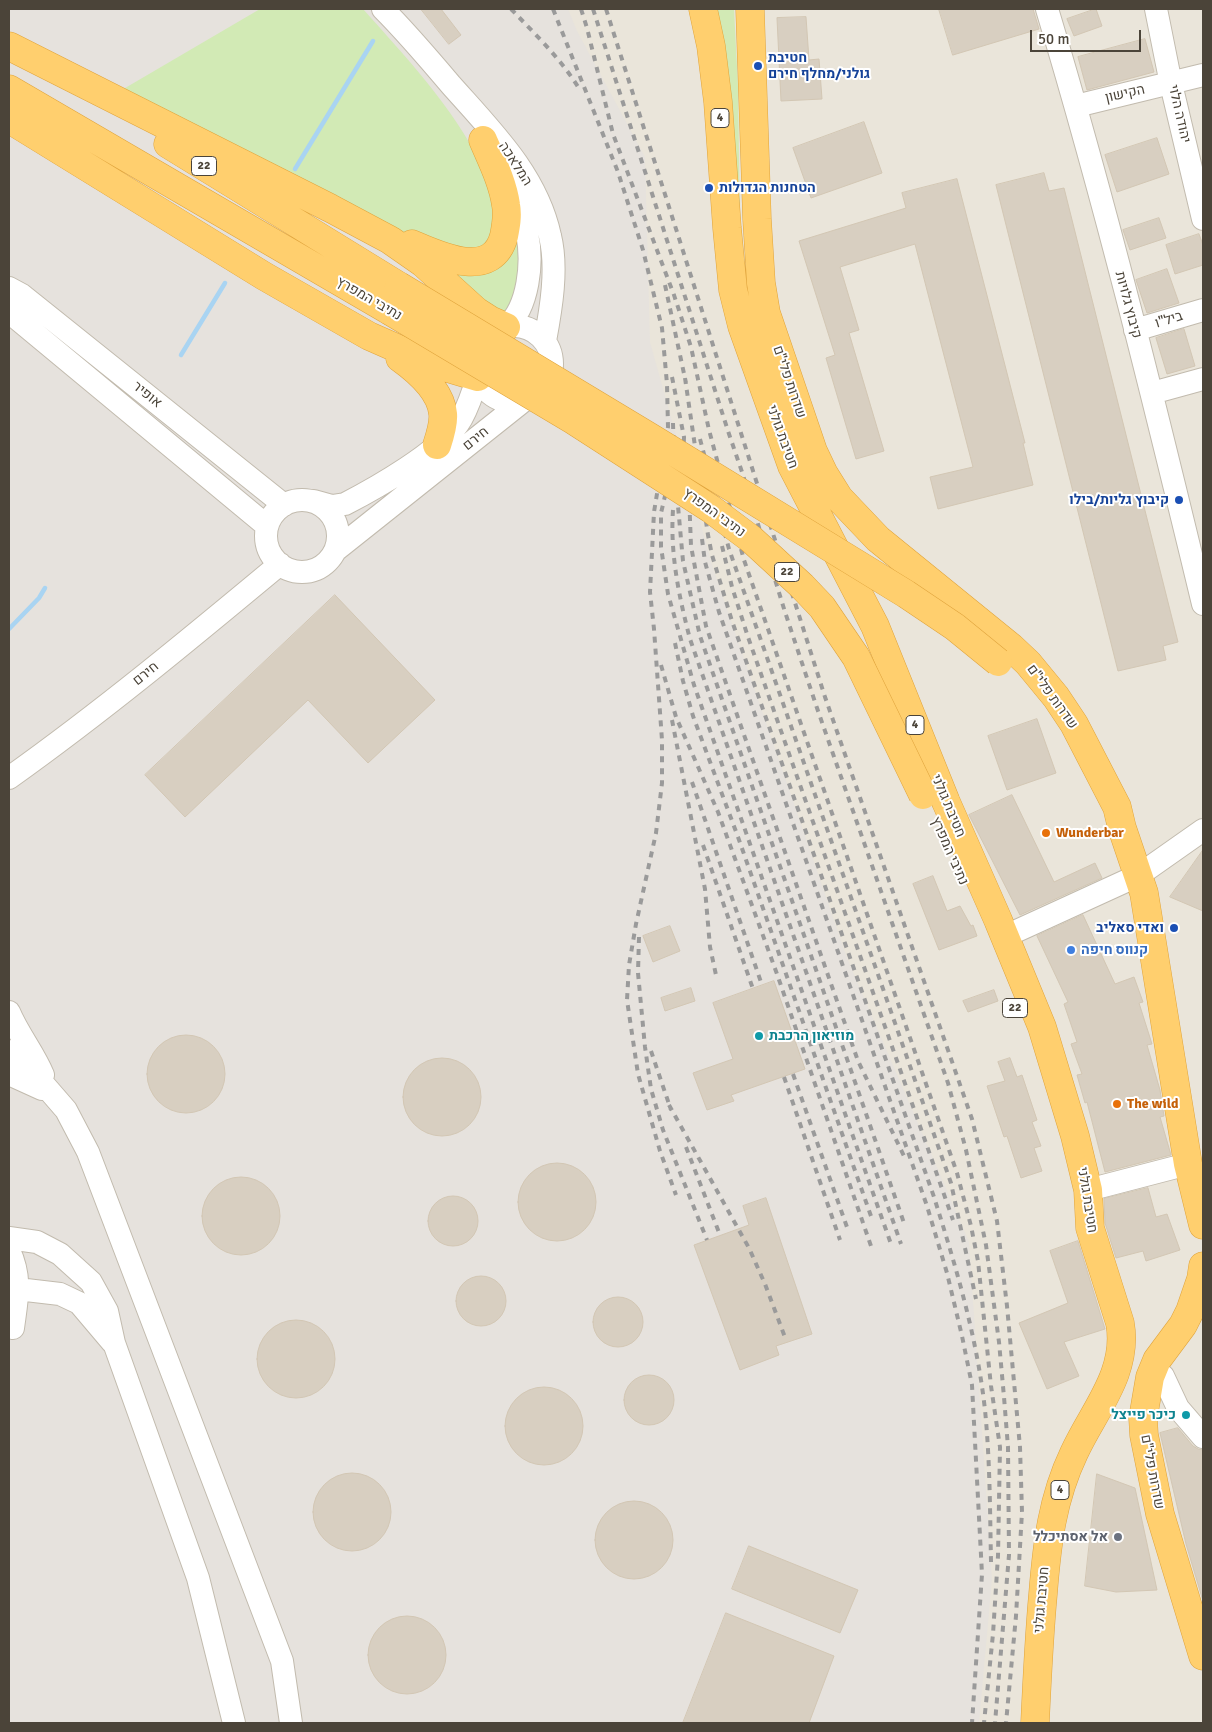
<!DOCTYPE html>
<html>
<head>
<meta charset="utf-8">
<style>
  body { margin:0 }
  #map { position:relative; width:1212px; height:1732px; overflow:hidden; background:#f6f3ec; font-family:Signika,sans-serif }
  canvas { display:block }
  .frame { position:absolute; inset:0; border:10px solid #4b4439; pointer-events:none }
  .scale { position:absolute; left:1030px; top:30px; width:111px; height:22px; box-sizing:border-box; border:2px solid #4b4439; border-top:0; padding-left:6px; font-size:15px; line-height:18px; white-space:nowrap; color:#4b4439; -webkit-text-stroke:4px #fff; paint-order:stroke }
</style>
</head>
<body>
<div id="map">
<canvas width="1212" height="1732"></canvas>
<div class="frame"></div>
<div class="scale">50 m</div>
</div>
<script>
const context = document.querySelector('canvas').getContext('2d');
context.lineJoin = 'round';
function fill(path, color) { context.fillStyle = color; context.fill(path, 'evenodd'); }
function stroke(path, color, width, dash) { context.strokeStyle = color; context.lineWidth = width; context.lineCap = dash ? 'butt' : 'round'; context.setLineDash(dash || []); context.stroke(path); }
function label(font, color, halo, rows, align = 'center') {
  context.font = font + ' Signika,Heebo,sans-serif'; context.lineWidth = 4; context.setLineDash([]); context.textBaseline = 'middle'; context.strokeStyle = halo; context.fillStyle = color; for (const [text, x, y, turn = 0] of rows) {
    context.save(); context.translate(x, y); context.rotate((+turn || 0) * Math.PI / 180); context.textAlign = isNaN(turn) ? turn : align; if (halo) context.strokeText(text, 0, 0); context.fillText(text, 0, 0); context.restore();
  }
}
fill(new Path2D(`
  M9,9h1194v1714h-1194z`), '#eae5da');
fill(new Path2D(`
  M9,9h559l9,22 68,126 5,185 63,226 134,390 122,284 23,337 -13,144h-970z`), '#e6e2dd');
fill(new Path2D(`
  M260,9h103c41,46 92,100 118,156 8,17 12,38 17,56l-15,32 -45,-3 -318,-159z
  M709,9h25l4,77 2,142z
  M511,223l11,22 -9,60 -14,12 -45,-37 -1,-16 17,2z`), '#d2eab5');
stroke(new Path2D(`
  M295,169l78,-128
  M181,355l44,-72
  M9,629l30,-31 6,-10`), '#a9d4f2', 4.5);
const building = new Path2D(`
  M421,9h20l20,26 -12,9z
  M939,9h94l6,20 -86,26z
  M1096,9l6,17 -28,10 -7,-17z
  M806,17l3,43 10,-1 3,40 -41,2 -4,-83z
  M1145,39l9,33 -67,18 -9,-33z
  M864,122l18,51 -71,25 -18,-50z
  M1157,138l12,36 -52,18 -12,-37z
  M1044,173l5,18 15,-3 114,454 -15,4 3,14 -48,11 -122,-486z
  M957,179l68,264h-2l10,42 -95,24 -8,-32 43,-10 -58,-223 -75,23 19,63 -10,3 35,118 -28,8 -30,-101 9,-3 -36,-114 107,-33 -4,-15z
  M1159,218l7,20 -36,12 -7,-20z
  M1199,234l4,11v20l-28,9 -9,-29z
  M1167,269l12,34 -32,10 -11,-33z
  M1184,329l11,37 -28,8 -11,-36z
  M335,595l100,105 -67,63 -60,-63 -123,117 -40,-42z
  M1037,719l19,54 -49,17 -19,-54z
  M1012,795l42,87 41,-19 7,15 -82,37 -51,-100z
  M1203,850v61l-33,-14z
  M933,876l14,35 13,-5 11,20 2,-1 4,11 -38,14 -26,-66z
  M1083,915l32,69 19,-7 9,25 -4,1 13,41 -5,1 13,45 4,26 -4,1 11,38 -66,17 -18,-70 -2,1 -8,-28 5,-1 -11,-30 6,-2 -13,-38 4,-2 -31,-66z
  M670,926l10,25 -27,11 -10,-26z
  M774,981l31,88 -74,26 3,6 -27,9 -14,-37 40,-14 -20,-56z
  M691,988l4,13 -30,10 -4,-13z
  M994,990l4,11 -30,11 -5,-11z
  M147 1074a39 39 0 1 1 78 0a39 39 0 1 1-78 0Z
  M403 1097a39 39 0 1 1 78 0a39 39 0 1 1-78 0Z
  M1010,1058l7,19 5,-2 15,45 -5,2 9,24 -7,2 8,23 -21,7 -14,-42 -3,1 -17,-51 18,-5 -7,-19z
  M518 1202a39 39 0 1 1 78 0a39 39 0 1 1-78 0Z
  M202 1216a39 39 0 1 1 78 0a39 39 0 1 1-78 0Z
  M1148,1188l8,29 11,-3 13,36 -34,11 -3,-10 -27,7 -11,-35 -1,-24z
  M428 1221a25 25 0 1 1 50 0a25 25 0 1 1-50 0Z
  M766,1198l46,136 -36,12 3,9 -39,15 -46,-125 55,-20 -6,-19z
  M1078,1241l27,88 -41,13 15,34 -32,13 -28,-66 49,-20 -18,-52z
  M456 1301a25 25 0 1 1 50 0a25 25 0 1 1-50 0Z
  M593 1322a25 25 0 1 1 50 0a25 25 0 1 1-50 0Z
  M257 1359a39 39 0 1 1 78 0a39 39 0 1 1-78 0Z
  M624 1400a25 25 0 1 1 50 0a25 25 0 1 1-50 0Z
  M505 1426a39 39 0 1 1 78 0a39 39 0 1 1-78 0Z
  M1178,1428l15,18 5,3 5,1v151l-17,-57 -26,-111z
  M313 1512a39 39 0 1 1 78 0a39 39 0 1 1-78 0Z
  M1097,1474l38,14 22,102 -41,2 -31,-6z
  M595 1540a39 39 0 1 1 78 0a39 39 0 1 1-78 0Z
  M749,1546l109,44 -18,43 -108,-44z
  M726,1613l108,43 -25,67h-126z
  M368 1655a39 39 0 1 1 78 0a39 39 0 1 1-78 0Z`);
fill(building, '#d8cfc1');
stroke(building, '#d3c7b4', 1);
const minor = new Path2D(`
  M383,9c24,24 46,50 68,76 40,45 86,90 99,151 8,32 1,73 -5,105
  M1047,9c59,196 108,396 156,595
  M1156,9l15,75 32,135
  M1076,106l127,-31
  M9,288l13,7 262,210
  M9,312l258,214
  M476 364a38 38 0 1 1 76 0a38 38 0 1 1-76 0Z
  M506,327c23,-20 27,-65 21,-94 -3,-16 -11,-32 -18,-47
  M1135,330l68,-20
  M1152,393l51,-14
  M266 536a36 36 0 1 1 72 0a36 36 0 1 1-72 0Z
  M314,501l18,5 13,-2c33,-17 92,-51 113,-80 10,-14 14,-31 20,-47
  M336,550l186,-148
  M9,778c94,-67 182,-140 271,-214
  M1007,942l5,-9 9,-4 118,-54 64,-45
  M9,1012c9,22 25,41 34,63
  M9,1051l18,14 39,45 22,42 194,509 9,62
  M9,1074l33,15
  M1088,1190l100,-26
  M9,1238l28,4 23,12 31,28 16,29 7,32 84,235 36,145
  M9,1250c13,29 8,48 4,78
  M9,1288l51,6 19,9 33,39
  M1163,1376l15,32 25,29`);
const highway = new Path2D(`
  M703,9l8,37 7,56 9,126 6,62 9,36 50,140 83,160 71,176 52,118 44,107 33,109 13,54 2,38 30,95c9,50 -27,88 -46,130 -22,46 -27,91 -31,141 -4,43 -6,86 -8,129
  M750,9l7,210 4,64 5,30 47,138 11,23 15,24 39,41 133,108 17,16 28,34 18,27 43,83 5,21 22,65 44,271 15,61
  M9,46l321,162 60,32 33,23 53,48 14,9 16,7
  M9,89l381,222
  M9,119l255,157 105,60 59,26 50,15
  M168,144l231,142
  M412,244c28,12 80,37 92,-8 2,-10 4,-20 2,-31 -3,-22 -14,-44 -23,-65
  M400,358c18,13 41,33 43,56 1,10 -3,22 -6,31
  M1203,1266l-2,13 -11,32 -7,14 -26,35 -7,17 -7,41 1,17 16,79 43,142`);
stroke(minor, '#c2bbae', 24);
stroke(highway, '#e0a43c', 29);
stroke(minor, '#fff', 22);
stroke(highway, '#ffcf6e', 28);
stroke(new Path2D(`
  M511,9c24,25 51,51 69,81
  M553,9l65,163 25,78 19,78 5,56 1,43 -14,85 -4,80 4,37 8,111v43l-6,50 -20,91 -7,41 -2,35 11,74 22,77 16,44
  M581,9l6,19 26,106 61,161 17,52 18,83 35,130 213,613 14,53 7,35 13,125 9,61 -2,109 -5,78 -9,89
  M593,9l135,422 14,41 43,140 32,96 131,375 18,67 20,95 13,97 5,55 4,50 1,108 -14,168
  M606,9l219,688 147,422 25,102 10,85 13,141 2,65 -6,104 -10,107
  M665,285l21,98
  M672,377l12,60 -1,27 -5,42 5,55 17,75 204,587
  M685,378l23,157 4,20 20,66 202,576c22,70 43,140 51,213 5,50 5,102 6,152
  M673,423l1,35 -13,55v34l7,47 26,91 197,559
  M700,439l29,110 222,634 25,116
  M688,467l3,79 15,80 152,435 46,95
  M673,510c-3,44 6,87 17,129l211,605
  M702,539l3,23 14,50 208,594 20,67 15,63 10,49 10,189 -10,149
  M722,546l10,41 16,50 205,583
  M675,643l8,38 10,35 45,121 134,382
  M661,665l15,52 42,95 59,162 94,272
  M672,720l33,169 5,58 6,28
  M692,782l70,203
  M703,845l50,144
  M639,937l-1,36 7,74 6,42 12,41 44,110
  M651,1051l20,59
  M793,1074l55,156
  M784,1077l56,163
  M669,1105l80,143 16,36 21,56
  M686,1147l34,88`), '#9a9a9a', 4, [6, 6]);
const highwayBridge = new Path2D(`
  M399,286l254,153 253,155 49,33 43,35
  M390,311l183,109 138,89 40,30 51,47 20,21 34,50 67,138`);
stroke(highwayBridge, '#e0a43c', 29, []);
stroke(highwayBridge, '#ffcf6e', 28);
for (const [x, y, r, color] of [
  [758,66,5,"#1a4fb4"],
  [709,188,5,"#1a4fb4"],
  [1179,500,5,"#1a4fb4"],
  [1046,833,5,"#e8710a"],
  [1174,928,5,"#1a4fb4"],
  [1071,950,5,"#3f7fe0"],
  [759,1036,5,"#0f9aa8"],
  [1117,1104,5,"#e8710a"],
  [1186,1415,5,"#0f9aa8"],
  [1118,1537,5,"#6b7280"]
]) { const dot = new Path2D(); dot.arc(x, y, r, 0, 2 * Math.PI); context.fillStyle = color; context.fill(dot); stroke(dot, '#fff', 2); }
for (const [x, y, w] of [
  [720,118,18],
  [204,166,25],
  [787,572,25],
  [915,725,18],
  [1015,1008,25],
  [1060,1490,18]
]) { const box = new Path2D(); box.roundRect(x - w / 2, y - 9.5, w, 19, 4); context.fillStyle = '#fff'; context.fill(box); stroke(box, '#4b4439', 1); }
label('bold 12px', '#4b4439', null, [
  ["4",720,118],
  ["22",204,166],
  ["22",787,572],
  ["4",915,725],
  ["22",1015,1008],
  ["4",1060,1490]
]);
label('bold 14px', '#164399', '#fff', [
  ["חטיבת",768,58],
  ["גולני/מחלף חירם",768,74],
  ["הטחנות הגדולות",719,188],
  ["קיבוץ גליות/בילו",1169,500,"right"],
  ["ואדי סאליב",1164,928,"right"]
], 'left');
label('14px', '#4b4439', '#fff', [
  ["הקישון",1125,94,-13],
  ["יהודה הלוי",1179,114,77],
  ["המלאכה",515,164,57],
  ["נתיבי המפרץ",369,299,30],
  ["קיבוץ גלויות",1128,305,75],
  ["ביל\"ו",1169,320,-17],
  ["שדרות פלי\"ם",789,382,71],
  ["אופיר",147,395,39],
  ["חטיבת גולני",782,437,70],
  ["חירם",476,439,-39],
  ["נתיבי המפרץ",714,513,36],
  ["חירם",146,674,-39],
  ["שדרות פלי\"ם",1052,697,54],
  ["חטיבת גולני",948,806,67],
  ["נתיבי המפרץ",949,851,66],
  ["חטיבת גולני",1087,1200,81],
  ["שדרות פלי\"ם",1152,1472,79],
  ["חטיבת גולני",1042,1600,-85]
]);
label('bold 14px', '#c56008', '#fff', [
  ["Wunderbar",1056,833],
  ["The wild",1127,1104]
], 'left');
label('bold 14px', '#366cbe', '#fff', [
  ["קנווס חיפה",1081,950]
], 'left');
label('bold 14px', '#0d838f', '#fff', [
  ["מוזיאון הרכבת",769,1036],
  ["כיכר פייצל",1176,1415,"right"]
], 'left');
label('bold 14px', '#5b616d', '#fff', [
  ["אל אסתיכלל",1108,1537]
], 'right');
</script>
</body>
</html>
